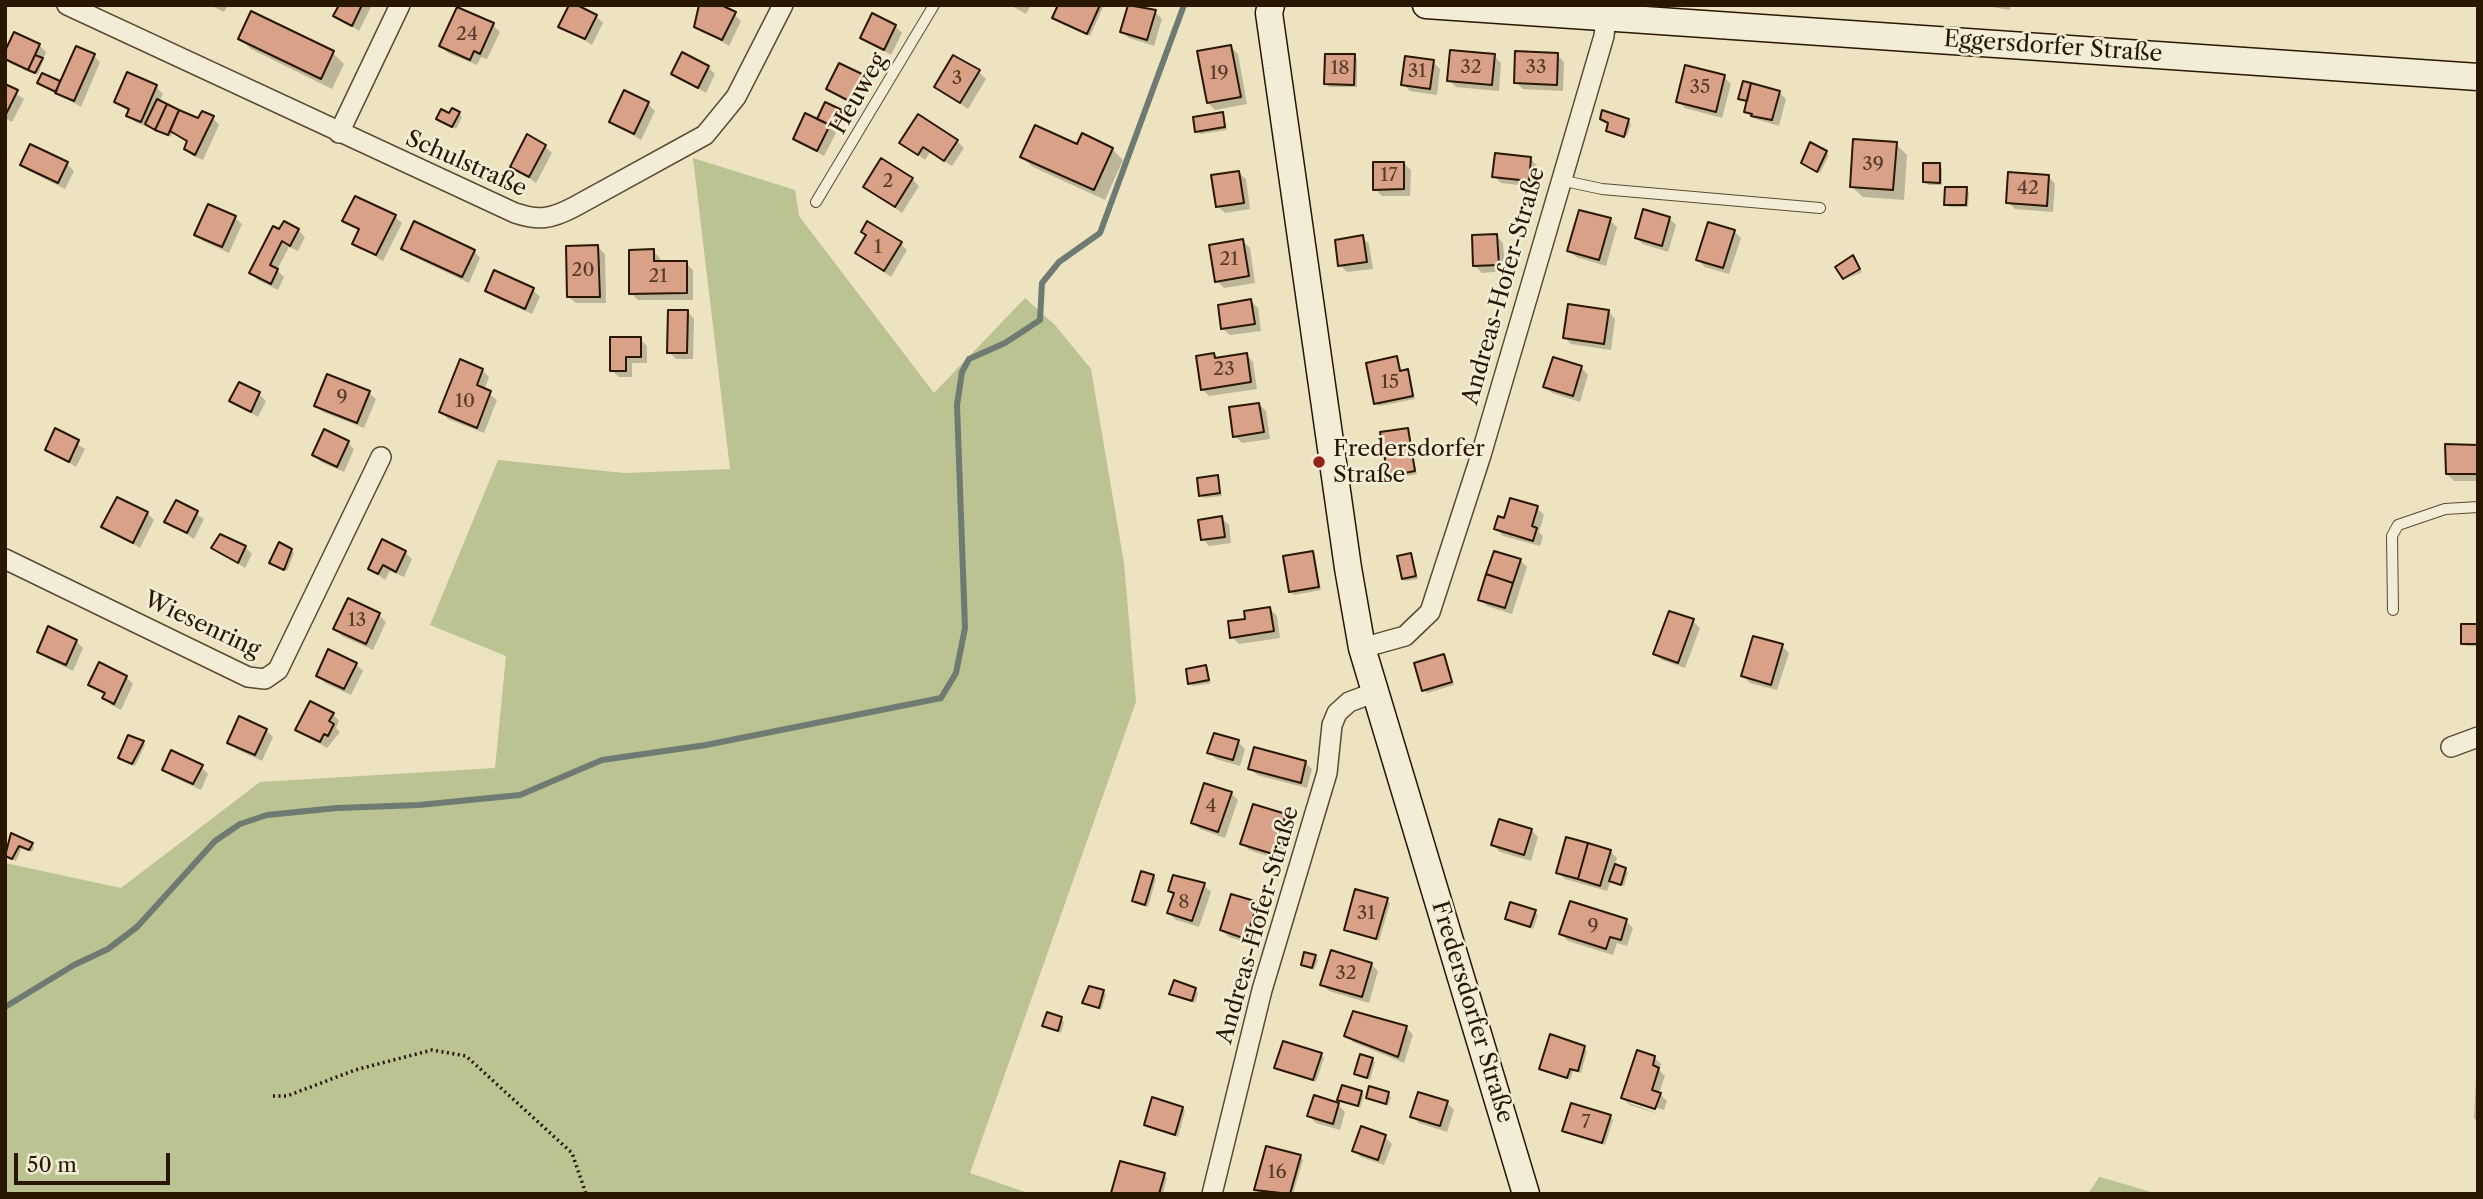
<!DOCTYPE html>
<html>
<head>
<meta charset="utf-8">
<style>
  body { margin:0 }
  #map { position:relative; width:2483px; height:1199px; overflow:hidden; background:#ede3c1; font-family:"Libre Caslon Text",serif }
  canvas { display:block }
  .frame { position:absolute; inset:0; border:7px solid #291702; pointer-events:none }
  .scale { position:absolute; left:14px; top:1153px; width:156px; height:32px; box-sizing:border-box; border:4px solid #291702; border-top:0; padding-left:9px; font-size:21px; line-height:24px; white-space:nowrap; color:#291702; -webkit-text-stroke:5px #f3edd7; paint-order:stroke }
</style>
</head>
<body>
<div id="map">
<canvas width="2483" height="1199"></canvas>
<div class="frame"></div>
<div class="scale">50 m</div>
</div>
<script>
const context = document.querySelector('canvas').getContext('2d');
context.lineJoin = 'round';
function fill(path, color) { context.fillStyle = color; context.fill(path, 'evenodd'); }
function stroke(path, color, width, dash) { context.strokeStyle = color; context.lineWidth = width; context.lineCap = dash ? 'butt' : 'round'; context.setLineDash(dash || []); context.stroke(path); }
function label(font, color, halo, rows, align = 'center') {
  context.font = font + ' "Libre Caslon Text",serif'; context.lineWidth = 5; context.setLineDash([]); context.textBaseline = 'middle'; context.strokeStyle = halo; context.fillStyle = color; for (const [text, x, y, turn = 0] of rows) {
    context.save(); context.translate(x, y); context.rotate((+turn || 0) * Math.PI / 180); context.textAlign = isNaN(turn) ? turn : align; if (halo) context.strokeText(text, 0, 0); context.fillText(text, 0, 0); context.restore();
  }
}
fill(new Path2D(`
  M693,158l102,32 4,26 135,177 91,-95 30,27 36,44 33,194 12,139 -166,471 61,21h-1026v-331l116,25 139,-106 235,-14 11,-112 -76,-31 68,-165 126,13 106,-4z
  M2099,1177h1l58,17h-70z`), '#bac391');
fill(new Path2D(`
  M210,5h18l-4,7z
  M341,5h31l-13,26 -23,-15z
  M1010,5h21l-5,9z
  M1059,5h45l-14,31 -33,-16 -3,-3z
  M1130,5l25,7 7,7 -8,27 -25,-8 -7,-7z
  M1980,5h30v5z
  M700,8l34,6 7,7 -12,25 -33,-20z
  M252,14l81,39 11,11 -12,25 -81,-40 -11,-10z
  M596,16l7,7 -11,22 -31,-19z
  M493,25l7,7 -13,27 -6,-2 -4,8 -29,-12 -7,-7z
  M895,26l7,7 -11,22 -29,-17z
  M39,45l7,7 -8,23 -27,-11 -6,-5z
  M1231,47l7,7 9,50 -32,6 -7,-7z
  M1557,55l7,7 -1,29 -40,-2 -7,-7z
  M94,56l6,6 -19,45 -42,-24 22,1z
  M1354,56l3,3v28h-28l-3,-3z
  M1494,56l7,7 -2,28 -43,-4 -7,-7z
  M1433,62l7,7 -3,26 -27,-4 -7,-7z
  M708,67l7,7 -9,19 -33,-19z
  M979,72l7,7 -18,30 -32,-22z
  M863,77l7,6 -12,24 -30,-18z
  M1724,77l7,7 -9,34 -37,-10 -7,-7z
  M5,86l19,13 -12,23 -7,-4z
  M156,87l7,7 -4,8 40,19 14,-3 6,7 -16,35 -10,-4 -7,-7 2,-6 -15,-11 -2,5 -36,-15 -7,-7 2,-3 -14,-10z
  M1779,92l7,7 -7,27 -26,-8 -7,-7 2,-9 -8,-4z
  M648,104l7,7 -14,29 -30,-18z
  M841,111l3,3 -7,14 -11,-4 10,9 -12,23 -29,-17 23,-18z
  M459,114l3,3 -6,12 -18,-10z
  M1223,114l4,16 -27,4 -3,-3z
  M1628,121l3,3 -4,12 -18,-6z
  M1083,136l29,13 11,11 -18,40 -72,-33 -11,-10 56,-10z
  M957,141l7,7 -12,18 -22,-14 -5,8 -23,-18z
  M1896,144l11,11 -3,45 -41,-3 -11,-10z
  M1811,145l18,10 -9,18 -14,-7z
  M545,146l7,7 -16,30 -24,-17z
  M1531,159l6,7 -2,21 -34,-4 -7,-7z
  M1404,163l7,7 -1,26h-28l-7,-7z
  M67,164l7,7 -9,18 -36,-18 -7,-6z
  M1939,165l3,3v17h-14l-3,-3z
  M1239,173l7,6 4,30 -25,4 -7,-7z
  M2049,177l6,7 -2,28 -38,-3 -7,-7z
  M912,179l7,7 -17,27 -37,-26z
  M1966,189l3,3 -1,15h-19l-3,-3z
  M395,217l7,6 -19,38 -29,-17 6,-13 -15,-11z
  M235,218l7,6 -13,29 -26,-12 -7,-7z
  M1669,218l7,7 -8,27 -25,-8 -6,-6z
  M1610,220l7,7 -11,39 -30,-9 -7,-6z
  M298,230l7,7 -7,14 -9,-4 -12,23 7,7 -6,13 -20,-10 -7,-7 29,-42z
  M1734,231l7,7 -12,36 -24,-7 -7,-7z
  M1497,236l6,7 2,28 -23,2 -7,-7z
  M1362,237l7,7 4,25 -26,3 -7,-7z
  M1243,241l7,7 5,35 -31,5 -7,-7z
  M901,244l6,6 -16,27 -34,-24z
  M598,247l7,7 1,49h-30l-7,-6z
  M403,249l71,2 6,7 -11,25 -59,-28z
  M653,251l7,7v5h26l7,7v30h-55l-7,-7z
  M1861,270l1,2 -16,7z
  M487,290h46l7,7 -8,17 -38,-17z
  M1251,301l7,7 3,23 -31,4 -7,-6z
  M688,312l6,7 -1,40h-17l-7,-7z
  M1609,312l6,7 -4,31 -40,-6 -7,-7z
  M640,339l7,7v17h-15v14h-13l-7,-6z
  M1214,355l4,4 29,-4 6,7 4,27 -48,7 -7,-7z
  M1397,358l5,14 8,2 5,25 -36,7 -3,-3z
  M1554,359l28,9 6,7 -8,27 -28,-9 -7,-7z
  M482,370l7,7 -5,13 13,10 -13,33 -36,-14 -7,-7z
  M369,393l7,6 -12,29 -41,-16 -7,-7z
  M259,394l7,7 -8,16 -26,-16z
  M1259,404l7,7 4,28 -28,4 -7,-7z
  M1407,430l10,44 -24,4 -3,-3z
  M56,431l29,18 -9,18 -29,-18z
  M347,442l7,7 -10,23 -23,-10 -7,-7z
  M2478,447v34h-24l-7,-7z
  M1218,477l4,19 -18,2 -3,-3z
  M176,502l28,17 -10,20 -27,-18z
  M1537,508l7,7 -5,17 4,4 -3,10 -37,-10 -7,-7 10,-9z
  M147,513l7,7 -14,28 -36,-21z
  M1222,518l7,7 2,18 -22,3 -6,-7z
  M245,547l7,7 -7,14 -31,-20z
  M291,550l3,3 -7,18 -16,-8z
  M405,552l7,7 -8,18 -14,-6 -5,9 -15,-11z
  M1313,553l8,37 -27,5 -3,-3z
  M1411,555l7,24 -12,2 -3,-3z
  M1520,560l7,7 -15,47 -25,-8 -7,-7z
  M1270,609l7,7 3,22 -41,6 -7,-7 15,-17z
  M379,615l7,7 -13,28 -31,-14 -6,-7z
  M1693,621l7,7 -15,40 -23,-8 -7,-7z
  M2478,626v20h-12l-3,-3z
  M76,641l7,7 -10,23 -27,-13 -7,-6z
  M1782,646l7,7 -12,37 -27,-7 -7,-7z
  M1443,656l11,29 -27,8 -3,-3z
  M356,664l7,7 -12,24 -26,-12 -7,-7z
  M1205,667l6,16 -18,3 -3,-3z
  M126,677l7,7 -12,26 -10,-5 -6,-10 -15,-11z
  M333,714l6,7 -3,7 4,4 -13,16 -30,-18z
  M266,730l7,7 -11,24 -26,-12 -7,-7z
  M143,742l2,3 -10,21 -15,-9z
  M1238,742l7,7 -5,17 -24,-7 -7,-7z
  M1306,763l6,6 -5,19 -50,-13 -7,-7z
  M201,767l7,7 -7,16 -30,-14 -7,-7z
  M1231,793l7,7 -13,38 -25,-9 -7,-7z
  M1285,816l7,7 -12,37 -31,-10 -7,-7z
  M1531,830l7,7 -7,24 -31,-9 -7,-7z
  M12,835l22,12 -2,5 -10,-5 -6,14 -11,-5z
  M1610,851l7,7 -3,8 14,6 -4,14 -13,-6 -4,11 -42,-12 -7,-7z
  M1153,876l3,3 -8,28 -11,-3 -3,-3z
  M1204,885l7,7 -12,35 -23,-7 -7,-7 5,-17 -4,-5z
  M1387,900l3,3 -11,38 -33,-12z
  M1257,904l7,7 -11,34 -24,-8 -7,-7z
  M1535,912l3,3 -5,14 -26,-10z
  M1626,921l7,7 -6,18 -10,-3 -4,12 -45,-14 -7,-7z
  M1315,957l3,3 -4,10 -11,-6z
  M1371,964l7,7 -9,32 -40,-12 -7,-6z
  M1195,990l3,3 -3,10 -24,-9z
  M1103,992l3,3 -5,15 -17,-7z
  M1377,1018l30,10 6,7 -9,28 -51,-21 -7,-7z
  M1061,1019l3,3 -3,11 -17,-8z
  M1584,1048l3,3 -6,22 -8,-2 -3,9 -29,-12z
  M1321,1055l3,3 -8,24 -40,-15z
  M1654,1057l7,7 -2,6 6,6 -6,17 8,8 -3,9 -35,-11v4l33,12 -32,-10 -7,-7z
  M1372,1059l3,3 -5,18 -11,-4 -3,-3z
  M2476,1078h2v44l-4,-4z
  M1361,1092l3,3 -4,13 -21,-9z
  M1388,1094l3,3 -3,9 -20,-9z
  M1447,1103l7,7 -7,22 -28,-9 -7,-7z
  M1338,1105l7,7 -5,18 -24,-7 -7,-7z
  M1183,1108l2,3 -7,26 -32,-12z
  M1610,1117l3,3 -8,25 -41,-15z
  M1385,1137l7,7 -8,21 -23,-8 -7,-7z
  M1300,1157l3,3 -10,34h-31l-6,-4z
  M1164,1175l3,3 -4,16 -50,-2z`), '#0003');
stroke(new Path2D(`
  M5,1007l69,-42 34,-16 29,-22 78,-86 25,-17 27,-9 70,-7 82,-3 101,-10 82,-35 104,-15 235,-47 15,-25 9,-45 -8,-223 5,-33 7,-13 36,-16 35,-23 2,-37 17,-21 41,-29 84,-228`), '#6e7a72', 6);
const building = new Path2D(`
  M339,5h23l-10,21 -19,-10z
  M569,5h8l20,10 -12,24 -27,-12z
  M699,5h22l15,7 -14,28 -28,-13z
  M1058,5h42l-13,29 -35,-16z
  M1128,5l28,5 -9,30 -27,-8z
  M457,7l37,16 -14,31 -6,-3 -4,9 -31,-14z
  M251,11l83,40 -13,28 -83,-40z
  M872,13l24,12 -12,25 -24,-12z
  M14,32l26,12 -12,26 -23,-11v-8z
  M1231,45l10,52 -34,6 -10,-52z
  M76,46l19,8 -21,47 -19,-8z
  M1450,50l45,4 -3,31 -45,-4z
  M1515,51l43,2 -1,32 -43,-2z
  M682,52l27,14 -11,22 -27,-14z
  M1325,54h30l-1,31 -30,-1z
  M35,55l8,3 -8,15 -7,-3z
  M953,55l27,15 -20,33 -26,-16z
  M1405,56l29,4 -4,29 -29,-4z
  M839,63l25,12 -13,27 -25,-13z
  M1685,65l40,10 -9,37 -40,-10z
  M127,72l30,13 -16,37 -15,-6 3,-7 -15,-7z
  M42,73l18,8 -4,11 -19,-9z
  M1743,81l8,2 -4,18 -9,-2z
  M1751,83l29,8 -8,29 -21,-4 1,-2 -8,-2z
  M5,84l13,6 -13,26z
  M624,90l25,12 -15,32 -25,-12z
  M157,99l10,5 -12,26 -10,-6z
  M825,102l17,8 -8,17 -17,-8z
  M167,104l12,6 -11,25 -13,-5z
  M452,108l8,4 -8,15 -16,-8 5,-10 8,4z
  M179,110l19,8 4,-7 12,5 -19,39 -11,-6 3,-8 -17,-10z
  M1602,110l27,9 -5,18 -18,-6 2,-8 -8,-4z
  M1223,112l2,15 -30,5 -2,-15z
  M805,113l25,12 -13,26 -24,-12z
  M918,114l40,26 -14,21 -21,-14 -5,8 -19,-12z
  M1035,125l42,19 5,-11 31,15 -19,42 -74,-33z
  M527,134l19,11 -17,32 -19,-10z
  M1853,139l44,3 -4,48 -43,-3z
  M1810,142l17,9 -10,21 -16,-9z
  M30,144l38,18 -10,21 -38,-18z
  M1495,153l36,4 -2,24 -37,-4z
  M881,158l32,20 -18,29 -32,-20z
  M1373,162h31v27l-31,1z
  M1923,163h17v20l-17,-1z
  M1239,171l5,32 -28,4 -5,-32z
  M2008,172l41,3 -2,31 -41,-3z
  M1945,187h22l-1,18h-22z
  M355,196l41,19 -20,40 -24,-11 7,-15 -17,-8z
  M208,204l28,12 -14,31 -28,-12z
  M1643,209l27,8 -8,29 -27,-8z
  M1579,210l32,8 -12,42 -32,-9z
  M284,221l15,8 -9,17 -8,-5 -12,24 8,4 -7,15 -22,-11 24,-47 6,3z
  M414,221l61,29 -13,27 -61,-28z
  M867,221l35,21 -18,29 -29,-18 11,-18 -5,-3z
  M1708,222l27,8 -12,38 -27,-8z
  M1497,234l2,31 -26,1 -1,-31z
  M1363,235l4,27 -29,4 -3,-26z
  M1243,239l6,37 -34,6 -6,-37z
  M598,245l2,52h-33l-1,-51z
  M654,249v12h33v32l-58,1v-44z
  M1853,255l7,14 -17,10 -8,-12z
  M494,270l40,18 -9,21 -40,-18z
  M1251,299l4,25 -34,5 -3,-24z
  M1568,304l41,6 -5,34 -41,-6z
  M668,310h20l-1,43h-20z
  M610,337h31v20h-15v14h-16z
  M1214,353l1,5 32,-5 4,29 -50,8 -5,-34z
  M1397,356l3,15 8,-2 5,27 -39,8 -8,-41z
  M1553,357l29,9 -9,30 -30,-9z
  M460,359l23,10 -6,16 14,6 -14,37 -38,-16z
  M327,374l43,17 -13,32 -43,-17z
  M239,382l21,10 -9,20 -22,-11z
  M1259,403l5,29 -31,5 -4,-30z
  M55,428l24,12 -10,22 -24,-12z
  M1408,428l7,43 -27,5 -8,-44z
  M324,429l25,12 -12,26 -25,-12z
  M2445,444l33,1v29h-32z
  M1218,475l2,18 -21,3 -2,-18z
  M117,497l31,15 -15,31 -32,-16z
  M1510,498l28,8 -6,20 5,2 -4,13 -39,-12 4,-13 6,2z
  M176,500l22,11 -11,22 -23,-11z
  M1222,516l3,21 -24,3 -3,-20z
  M220,534l26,12 -8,17 -27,-15z
  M382,539l24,12 -10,21 -13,-7 -5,9 -10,-5z
  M279,542l13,7 -8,21 -15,-7z
  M1313,551l6,36 -30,5 -6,-36z
  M1494,551l27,8 -8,24 -27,-9z
  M1411,553l5,23 -14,3 -5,-23z
  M1486,574l27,9 -8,25 -27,-8z
  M348,598l32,15 -14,31 -33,-15z
  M1270,607l4,24 -44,7 -2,-17 17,-2 -1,-8z
  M1669,611l25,8 -16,44 -25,-9z
  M2461,624h17v20h-17z
  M48,626l29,14 -11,25 -29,-13z
  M1753,636l30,8 -12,41 -30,-9z
  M328,649l29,14 -13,26 -28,-13z
  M1444,654l8,28 -30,9 -8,-28z
  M99,662l28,14 -13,28 -12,-6 3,-5 -17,-8z
  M1206,665l3,15 -21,4 -2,-15z
  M310,701l24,12 -5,8 5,3 -6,12 -4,-2 -4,8 -25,-12z
  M239,716l28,13 -12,26 -28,-12z
  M1214,733l25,7 -6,20 -26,-7z
  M128,735l16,6 -12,23 -14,-6z
  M1254,747l52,14 -5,22 -53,-14z
  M171,750l32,15 -10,19 -31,-14z
  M1204,783l28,9 -14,40 -27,-9z
  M1253,804l33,10 -13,40 -33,-10z
  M1499,819l33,10 -8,26 -33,-10z
  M11,833l22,10 -4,7 -10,-4 -7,13 -7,-3z
  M1566,837l22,6 -10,36 -22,-6z
  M1588,843l23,7 -11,36 -22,-7z
  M1615,864l11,4 -5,17 -12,-4z
  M1141,871l13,4 -9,30 -13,-4z
  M1173,875l32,8 -13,38 -25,-8 7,-20 -6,-2z
  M1355,889l33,9 -12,41 -32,-9z
  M1231,894l27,8 -12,37 -26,-9z
  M1570,901l57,18 -6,21 -11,-3 -4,12 -47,-15z
  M1510,902l26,8 -6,17 -25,-8z
  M1331,950l41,13 -10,34 -42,-12z
  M1304,952l12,3 -4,13 -11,-3z
  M1174,980l22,8 -4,13 -23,-7z
  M1089,986l15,4 -5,18 -17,-5z
  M1353,1011l54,15 -9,31 -54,-21z
  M1047,1012l15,5 -4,14 -16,-5z
  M1550,1034l35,12 -7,25 -8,-2 -3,9 -28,-9z
  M1283,1041l39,12 -9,27 -39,-12z
  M1637,1050l18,6 -2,9 6,3 -7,22 9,3 -6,16 -34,-11z
  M1360,1054l13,4 -6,20 -13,-4z
  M1342,1085l20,6 -4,15 -21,-6z
  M1369,1086l20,6 -3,12 -20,-6z
  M1418,1092l30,9 -8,25 -30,-9z
  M1314,1095l25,8 -6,21 -26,-8z
  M1152,1097l31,10 -8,28 -31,-10z
  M1571,1103l40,12 -9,28 -40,-12z
  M1361,1126l25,9 -8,25 -26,-9z
  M1266,1146l35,9 -11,39 -36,-4z
  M1120,1161l45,12 -6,21 -48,-1z`);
fill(building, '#d9a288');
stroke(building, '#291702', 2);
const lane = new Path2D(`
  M1560,180l42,9 218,19
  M816,202l118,-197
  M2393,610l-1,-74 6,-11 47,-16 33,-2`);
const street = new Path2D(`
  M67,5l448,208c24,8 36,6 59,-6l131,-72 31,-38 47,-92
  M339,133l61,-128
  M5,559l243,118 17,2 13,-9 103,-213
  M1362,648l43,-12 25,-24 51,-157 123,-419 2,-19
  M2451,747l27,-10
  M1212,1194l50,-204 65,-217 5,-48 5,-12 12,-11 27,-10`);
const secondary = new Path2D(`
  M1271,5l-2,8 79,555 14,80 164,546
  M1426,5l1052,72`);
stroke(lane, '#5a4a32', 12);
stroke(street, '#5a4a32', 22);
stroke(secondary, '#291702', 29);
stroke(new Path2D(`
  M273,1096h14l68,-26 77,-20 34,6 106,97 14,41`), '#291702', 3.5, [2, 3.5]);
stroke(lane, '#f3edd7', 10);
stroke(street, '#f3edd7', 19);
stroke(secondary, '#f3edd7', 26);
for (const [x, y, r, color] of [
  [1319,462,7,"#8f2418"]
]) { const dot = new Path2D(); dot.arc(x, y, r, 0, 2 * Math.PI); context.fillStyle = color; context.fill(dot); stroke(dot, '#f3edd7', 2.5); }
label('19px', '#553a24', null, [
  ["24",467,35],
  ["32",1471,68],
  ["33",1536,68],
  ["18",1340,69],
  ["31",1417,72],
  ["19",1219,74],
  ["3",957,79],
  ["35",1700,88],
  ["39",1873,165],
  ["17",1389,176],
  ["2",888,182],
  ["42",2028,189],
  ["1",878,248],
  ["21",1229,260],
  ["20",583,271],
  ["21",658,277],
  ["23",1224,370],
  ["15",1390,383],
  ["9",342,398],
  ["10",465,402],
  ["13",357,621],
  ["4",1211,807],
  ["8",1184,903],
  ["31",1366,914],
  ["9",1593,927],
  ["32",1346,974],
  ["7",1586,1123],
  ["16",1277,1173]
]);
label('23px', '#291702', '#f3edd7', [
  ["Eggersdorfer Straße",2053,47,4],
  ["Heuweg",859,94,-60],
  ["Schulstraße",466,164,24],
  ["Andreas-Hofer-Straße",1504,286,-74],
  ["Wiesenring",202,625,25],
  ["Andreas-Hofer-Straße",1258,925,-74],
  ["Fredersdorfer Straße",1472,1012,73]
]);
label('23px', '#291702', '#f3edd7', [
  ["Fredersdorfer",1333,449],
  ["Straße",1333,475]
], 'left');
</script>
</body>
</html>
